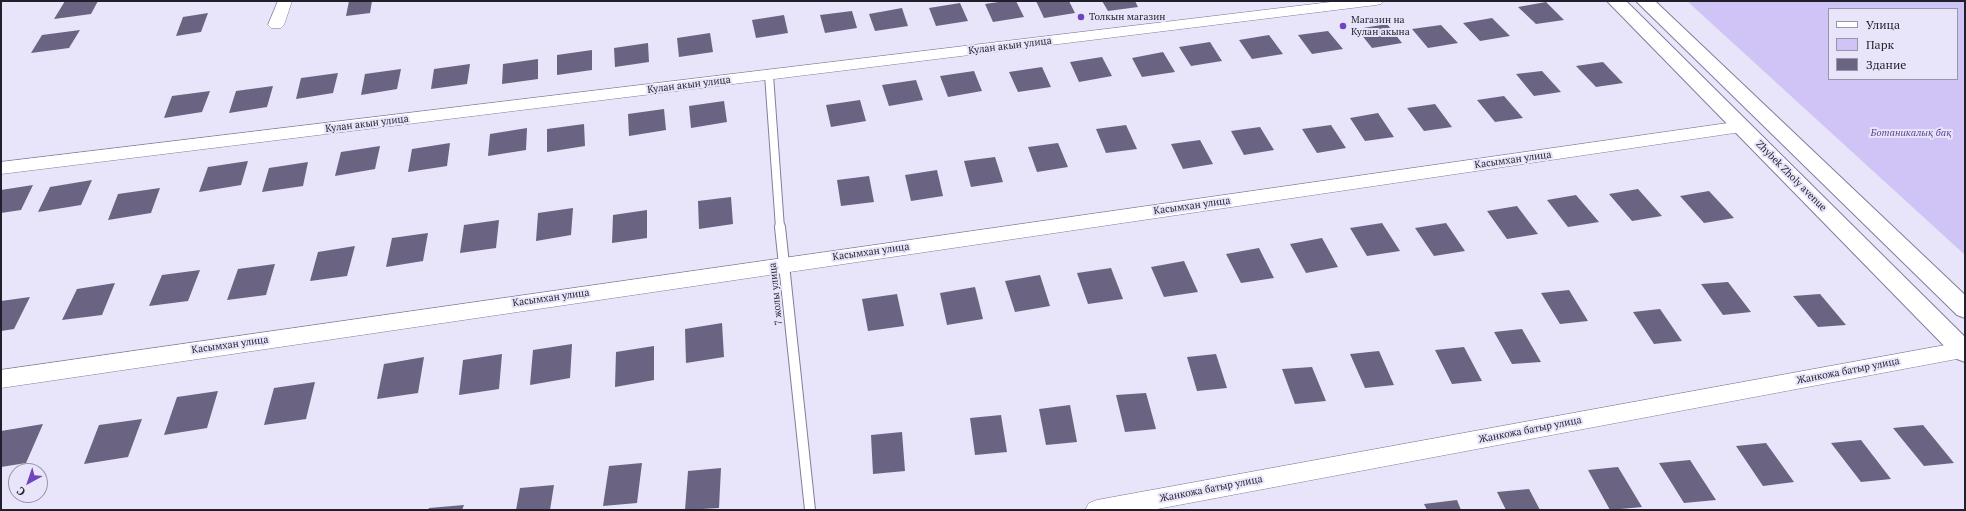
<!DOCTYPE html>
<html>
<head>
<meta charset="utf-8">
<style>
  body { margin:0 }
  #map { position:relative; width:1966px; height:511px; overflow:hidden; background:#e8e4f9; font-family:"PT Serif",serif }
  canvas { display:block }
  .frame { position:absolute; inset:0; border:2px solid #221f2c; pointer-events:none }
  .legend { position:absolute; left:1828px; top:8px; width:130px; height:72px; box-sizing:border-box; background:#e8e4f9; border:1px solid #9995a7; margin:0; padding:5px 7px; list-style:none; font-size:12px; color:#221f2c }
  .legend li { display:flex; align-items:center; gap:8px; height:20px }
  .legend b { width:20px; border:1px solid #9995a7 }
  .north { position:absolute; left:8px; top:463px; width:40px; height:40px; box-sizing:border-box; background:#e8e4f9; border:1px solid #9995a7; border-radius:50%; rotate:220deg; font-size:11px; font-weight:700; line-height:16px; text-align:center; color:#221f2c }
  .north::after { content:''; display:block; margin:auto; width:14px; height:18px; background:#6e45be; clip-path:polygon(50% 0,100% 100%,50% 72%,0 100%) }
</style>
</head>
<body>
<div id="map">
<canvas width="1966" height="511"></canvas>
<div class="frame"></div>
<ul class="legend">
<li><b style="height:5px;background:#fff"></b>Улица</li>
<li><b style="height:11px;background:#cfc4f5"></b>Парк</li>
<li><b style="height:11px;background:#6a6482"></b>Здание</li>
</ul>
<div class="north">С</div>
</div>
<script>
const context = document.querySelector('canvas').getContext('2d');
context.lineJoin = 'round';
function fill(path, color) { context.fillStyle = color; context.fill(path, 'evenodd'); }
function stroke(path, color, width, dash) { context.strokeStyle = color; context.lineWidth = width; context.lineCap = dash ? 'butt' : 'round'; context.setLineDash(dash || []); context.stroke(path); }
function label(font, color, halo, rows, align = 'center') {
  context.font = font + ' "PT Serif",serif'; context.lineWidth = 4; context.setLineDash([]); context.textBaseline = 'middle'; context.strokeStyle = halo; context.fillStyle = color; for (const [text, x, y, turn = 0] of rows) {
    context.save(); context.translate(x, y); context.rotate((+turn || 0) * Math.PI / 180); context.textAlign = isNaN(turn) ? turn : align; if (halo) context.strokeText(text, 0, 0); context.fillText(text, 0, 0); context.restore();
  }
}
fill(new Path2D(`
  M1687,1h278v254zM1829,9h128v70h-128z`), '#cfc4f5');
fill(new Path2D(`
  M65,1h33l-7,13 -37,5z
  M349,1h23l-2,12 -24,3z
  M1005,1h11l8,16 -31,5 -8,-18z
  M1036,1h33l6,12 -31,5z
  M1102,1h33l3,6 -30,4z
  M1546,2l18,18 -28,4 -18,-17z
  M960,3l8,18 -32,5 -7,-18z
  M902,8l6,18 -33,5 -6,-17z
  M852,11l5,17 -32,5 -5,-18z
  M208,13l-7,19 -25,4 7,-19z
  M784,15l4,18 -32,5 -4,-18z
  M1492,18l18,18 -30,5 -17,-18z
  M1387,24l15,19 -30,5 -15,-19z
  M1441,25l17,18 -30,5 -16,-19z
  M80,30l-11,18 -38,5 11,-18z
  M1328,31l15,18 -31,5 -14,-19z
  M710,33l3,19 -34,5 -2,-19z
  M1269,35l14,19 -31,5 -13,-19z
  M1210,42l12,19 -31,5 -12,-19z
  M648,43l1,19 -34,5 -1,-19z
  M592,50v20l-35,5v-20z
  M1163,52l12,20 -33,5 -10,-19z
  M1102,57l10,19 -33,6 -9,-20z
  M538,59v20l-36,5 1,-20z
  M1603,62l20,21 -27,4 -20,-21z
  M470,64l-3,20 -36,5 3,-20z
  M1042,67l9,20 -33,5 -9,-20z
  M401,69l-4,20 -36,6 4,-21z
  M974,71l8,20 -34,6 -8,-21z
  M1542,71l19,21 -27,4 -18,-22z
  M338,73l-5,20 -37,6 5,-21z
  M916,80l7,20 -34,6 -7,-21z
  M273,86l-6,21 -38,6 7,-22z
  M210,91l-8,21 -38,6 8,-22z
  M1504,96l19,22 -28,4 -18,-22z
  M860,100l6,21 -35,6 -5,-22z
  M724,101l3,21 -36,6 -2,-22z
  M1435,104l17,23 -28,4 -17,-23z
  M664,109l2,21 -37,6 -1,-22z
  M1378,113l16,24 -29,4 -15,-23z
  M584,124l1,22 -38,6v-23z
  M1126,125l11,24 -31,4 -10,-24z
  M1331,125l15,23 -29,5 -15,-24z
  M1260,127l14,23 -30,5 -13,-24z
  M527,128l-1,22 -38,6 2,-22z
  M1200,140l13,24 -30,5 -12,-25z
  M450,143l-3,23 -39,6 4,-23z
  M1058,143l10,24 -31,5 -9,-25z
  M380,146l-5,23 -40,7 6,-24z
  M995,157l8,25 -32,5 -7,-26z
  M248,161l-7,24 -42,7 9,-25z
  M308,162l-5,24 -41,6 7,-24z
  M937,170l6,26 -32,5 -6,-26z
  M869,176l5,26 -33,4 -4,-26z
  M92,180l-11,25 -43,7 12,-25z
  M33,185l-12,25 -20,3v-23z
  M160,188l-9,25 -43,7 10,-26z
  M1638,189l24,27 -30,5 -23,-27z
  M1709,191l25,27 -30,5 -24,-27z
  M1576,195l23,27 -31,5 -21,-27z
  M731,197l2,27 -34,5 -1,-28z
  M1517,206l21,28 -31,5 -20,-28z
  M573,208l-2,27 -35,6 2,-28z
  M647,210v28l-35,5 1,-28z
  M499,220l-3,28 -36,5 4,-28z
  M1382,223l18,28 -33,5 -17,-28z
  M1446,223l19,28 -31,5 -19,-28z
  M428,233l-5,28 -37,6 6,-29z
  M1322,238l16,29 -32,6 -16,-29z
  M355,246l-8,30 -37,5 8,-29z
  M1259,248l15,30 -33,5 -15,-29z
  M1184,261l14,31 -34,5 -13,-30z
  M275,264l-9,31 -39,5 11,-31z
  M1111,268l12,31 -35,5 -11,-31z
  M200,270l-12,31 -39,5 13,-31z
  M1040,275l10,31 -35,6 -10,-31z
  M1728,282l23,30 -28,3 -22,-31z
  M115,283l-13,32 -40,5 15,-31z
  M975,287l8,32 -36,6 -7,-32z
  M1569,290l19,31 -28,3 -19,-31z
  M897,294l7,32 -36,5 -6,-32z
  M1820,294l26,31 -28,2 -25,-31z
  M30,297l-16,32 -13,2v-30z
  M1660,309l22,32 -28,3 -21,-32z
  M722,323l2,34 -38,6 -1,-34z
  M1522,329l19,33 -29,2 -18,-32z
  M572,344l-2,34 -40,7 3,-35z
  M654,346v34l-39,7 1,-35z
  M1464,347l18,34 -30,3 -17,-34z
  M1379,351l15,34 -29,3 -15,-34z
  M502,354l-3,35 -40,6 4,-35z
  M1216,354l11,34 -30,3 -10,-34z
  M424,357l-6,36 -41,6 7,-35z
  M1312,367l14,34 -31,3 -13,-35z
  M315,382l-9,37 -42,6 10,-37z
  M218,391l-11,37 -43,7 13,-38z
  M1146,393l10,36 -31,3 -9,-37z
  M1070,405l7,37 -31,3 -7,-36z
  M1001,415l6,37 -32,3 -5,-37z
  M142,419l-14,38 -44,7 15,-39z
  M43,424l-17,39 -25,4v-36z
  M1923,425l31,38 -30,3 -31,-38z
  M902,432l3,39 -32,3 -2,-39z
  M1861,440l30,39 -30,3 -30,-39z
  M1766,443l28,39 -31,4 -27,-40z
  M1690,460l26,40 -32,3 -25,-40z
  M642,463l-5,40 -34,3 6,-40z
  M1618,467l24,40 -32,3 -22,-40z
  M721,468l-2,40 -34,2 3,-39z
  M554,485l-4,25h-34l4,-22z
  M1529,489l11,21h-34l-9,-18z
  M1457,500l4,10h-34l-3,-6z
  M464,505l-2,5h-34l1,-2z`), '#6a6482');
const laneFar1 = new Path2D(`
  M769,75l11,153`);
const lane = new Path2D(`
  M780,227l30,283`);
const street = new Path2D(`
  M278,1h14l-8,24 -3,3h-10l-3,-3z
  M1339,1h44l-2,3 -5,1 -1375,169v-12z
  M1742,121l6,2 2,4 -2,4 -1747,257v-18z
  M1962,342l3,1v14l-3,1 -810,152h-67l4,-7 8,-3z`);
const secondary = new Path2D(`
  M1607,1h19l339,336v25l-8,-3z
  M1636,1h19l310,294v23l-8,-3z`);
stroke(laneFar1, '#847d9d', 10);
stroke(lane, '#847d9d', 12);
stroke(street, '#847d9d', 1);
stroke(secondary, '#847d9d', 2);
stroke(laneFar1, '#fff', 8);
stroke(lane, '#fff', 10);
fill(street, '#fff');
fill(secondary, '#fff');
for (const [x, y, r, color] of [
  [1081,17,4,"#6e45be"],
  [1343,26,4,"#6e45be"]
]) { const dot = new Path2D(); dot.arc(x, y, r, 0, 2 * Math.PI); context.fillStyle = color; context.fill(dot); stroke(dot, '#e8e4f9', 1.5); }
label('10px', '#221f2c', '#e8e4f9', [
  ["Толкын магазин",1089,17],
  ["Магазин на",1351,20],
  ["Кулан акына",1351,32]
], 'left');
label('10px', '#221f2c', '#e8e4f9', [
  ["Кулан акын улица",1010,46,-7],
  ["Кулан акын улица",689,85,-7],
  ["Кулан акын улица",367,124,-7],
  ["Касымхан улица",1513,160,-8],
  ["Zhybek Zholy avenue",1791,176,45],
  ["Касымхан улица",1192,206,-8],
  ["Касымхан улица",871,252,-8],
  ["7 жолы улица",776,294,-96],
  ["Касымхан улица",551,298,-8],
  ["Касымхан улица",230,345,-8],
  ["Жанкожа батыр улица",1848,371,-11],
  ["Жанкожа батыр улица",1530,430,-11],
  ["Жанкожа батыр улица",1211,489,-11]
]);
label('italic 10px', '#5e439a', '#e8e4f9', [
  ["Ботаникалық бақ",1911,133]
]);
</script>
</body>
</html>
